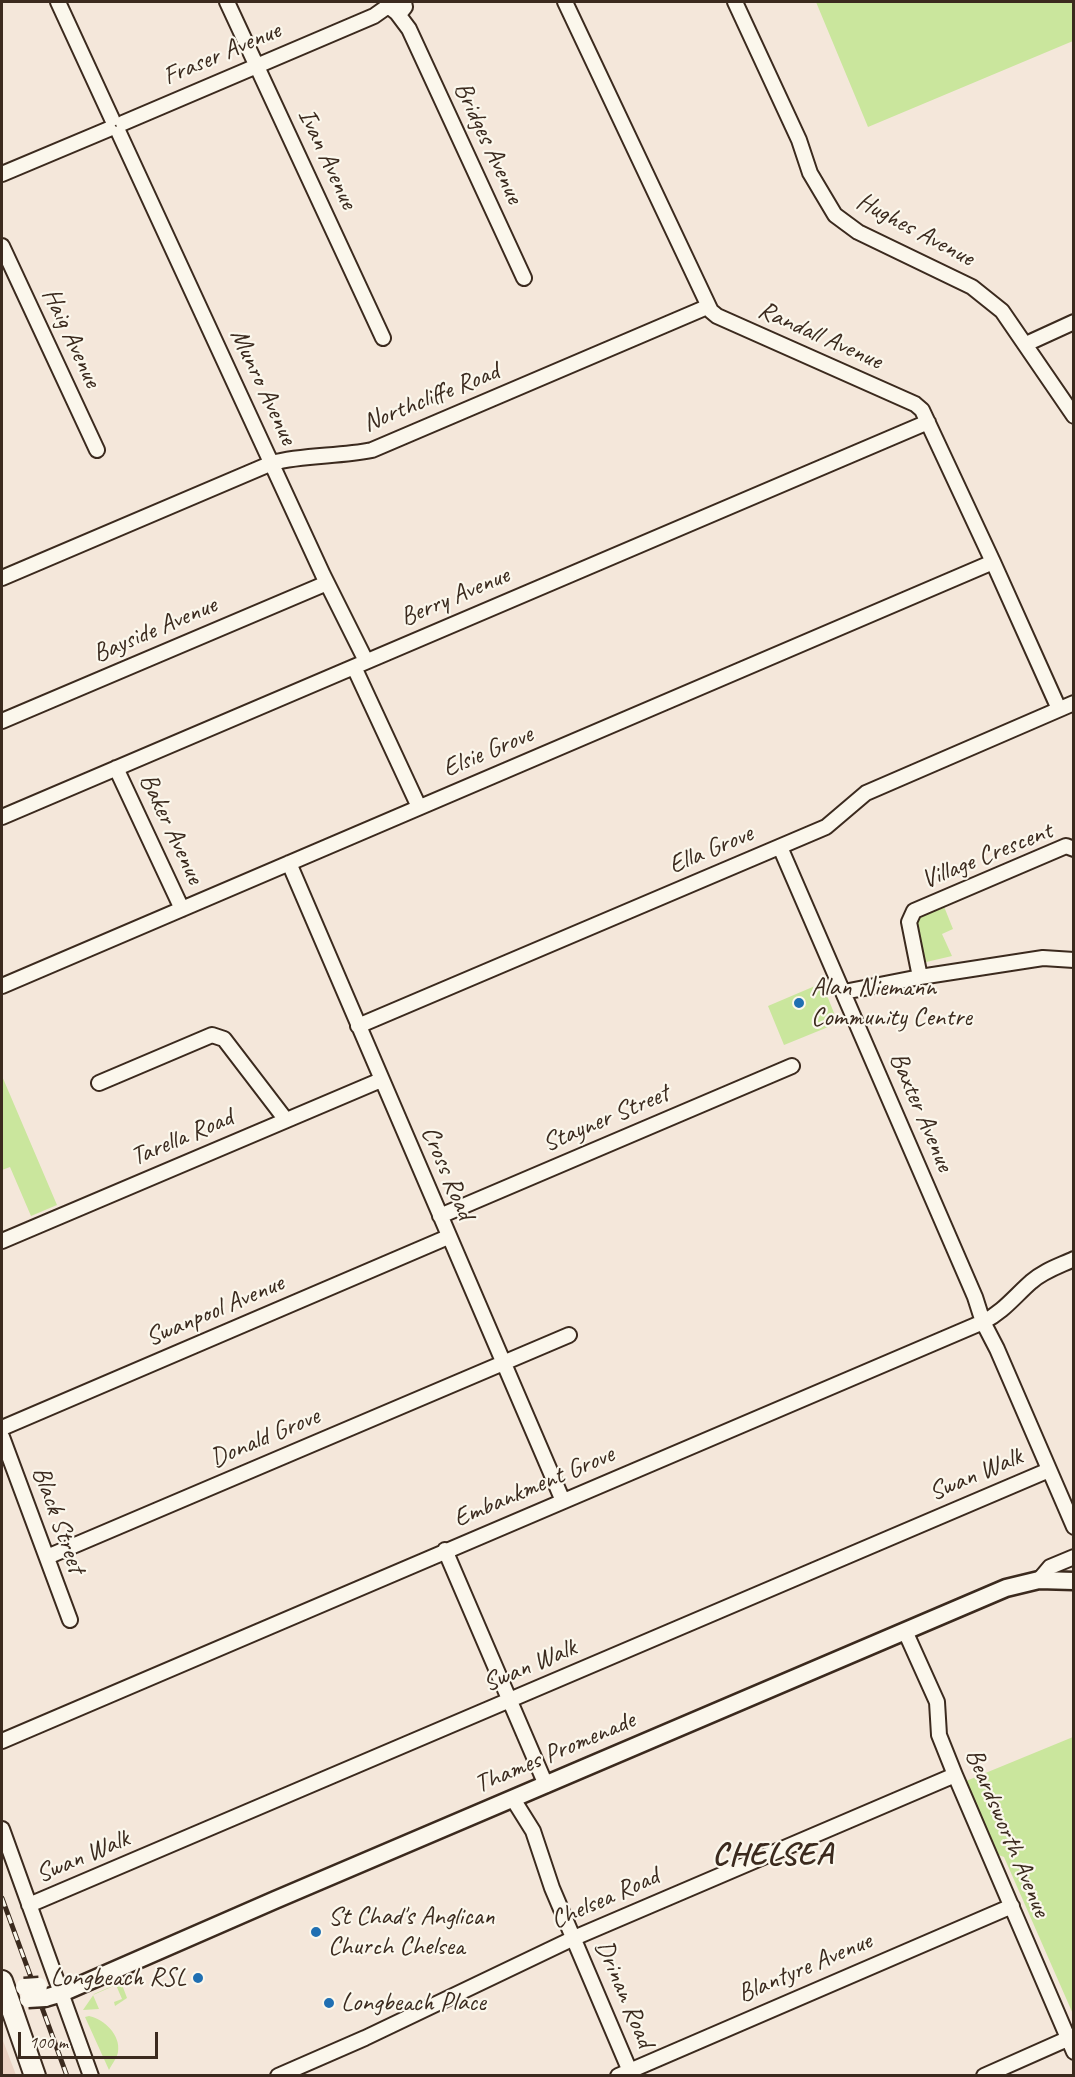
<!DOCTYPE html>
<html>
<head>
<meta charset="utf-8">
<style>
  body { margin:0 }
  #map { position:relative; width:1075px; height:2077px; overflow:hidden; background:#f4e7da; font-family:Caveat,sans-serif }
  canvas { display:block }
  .frame { position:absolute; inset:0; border:3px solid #3b2a1e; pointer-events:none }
  .scale { position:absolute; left:18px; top:2032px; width:140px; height:27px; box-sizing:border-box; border:3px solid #3b2a1e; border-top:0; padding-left:8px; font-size:18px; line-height:21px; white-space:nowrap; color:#3b2a1e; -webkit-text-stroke:4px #fbf7ec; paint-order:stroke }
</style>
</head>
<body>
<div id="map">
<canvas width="1075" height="2077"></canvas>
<div class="frame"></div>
<div class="scale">100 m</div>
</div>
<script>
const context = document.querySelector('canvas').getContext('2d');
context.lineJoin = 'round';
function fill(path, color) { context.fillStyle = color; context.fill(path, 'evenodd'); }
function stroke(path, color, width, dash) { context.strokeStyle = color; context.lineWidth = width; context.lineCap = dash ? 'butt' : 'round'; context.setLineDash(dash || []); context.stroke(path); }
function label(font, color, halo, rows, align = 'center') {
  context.font = font + ' Caveat,sans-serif'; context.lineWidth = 4.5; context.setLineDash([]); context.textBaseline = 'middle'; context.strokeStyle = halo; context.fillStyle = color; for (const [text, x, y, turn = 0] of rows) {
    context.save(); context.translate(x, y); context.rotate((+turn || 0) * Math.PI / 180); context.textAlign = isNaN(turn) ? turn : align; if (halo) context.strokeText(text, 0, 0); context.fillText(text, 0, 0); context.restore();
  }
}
fill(new Path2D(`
  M2,2038l14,37h-14z`), '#ecd3c4');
fill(new Path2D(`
  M816,2h257v39l-205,86z
  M943,904l10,25 -11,5 10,22 -30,7 -7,-39 8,-12z
  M822,983l16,40 -54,22 -16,-39z
  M2,1076l55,129 -26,11 -21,-49 -8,3z
  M1073,1737v277l-69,-157 -8,-3 -30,-73z
  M121,1982l6,16 -12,8 -1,-4 8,-3 -6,-14 -23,10 6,14 -16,1 11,-16z
  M89,2016c15,3 32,19 29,36 -1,6 -6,12 -9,18l-24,-53z`), '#cae69d');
const minor = new Path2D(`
  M58,2l54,117
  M227,2l156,336
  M565,2l146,309 6,5 198,88 7,6 71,152 66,147
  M735,2l64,138 11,33 25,42 23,17 114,55 30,24 72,105
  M392,9l5,4 4,-1 4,-5 -1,-5
  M397,13l12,16 115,249
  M123,123l251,-107 17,-12
  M119,133l204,442 43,86
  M2,174l107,-45
  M2,246l95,204
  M1026,344l48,-22
  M2,578l270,-115c32,-9 67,-6 100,-13l335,-143
  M354,667l65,140
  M2,721l325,-138
  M116,768l66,141
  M2,817l926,-395
  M780,847l195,450 8,25 14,27 77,178
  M289,863l274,638
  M920,977l-11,-55 5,-11 152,-65 8,3
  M2,986l991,-424
  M844,994l5,-3 71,-14 123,-19 31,2
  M358,1026l468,-199 40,-34 208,-90
  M99,1083l113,-48 12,4 62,81
  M440,1216l352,-150
  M2,1241l379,-161
  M2,1428l446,-191
  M2,1437l68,183
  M445,1550l101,235
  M47,1557l522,-222
  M1039,1580l11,-13 24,-10
  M905,1631l32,71 2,33 16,40 119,277
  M2,1741l981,-419c20,-10 32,-26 48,-40 12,-11 28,-16 43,-23
  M513,1799l20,32 19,57 80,188
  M2,1829l89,247
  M29,1905l1020,-435
  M278,2076l87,-38 209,-100 381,-163
  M618,2076l394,-170
  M984,2076l90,-40`);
const major = new Path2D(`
  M45,1998l17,-5 213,-93 731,-312 33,-8 35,1`);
const highway = new Path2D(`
  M2,1981l33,95`);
stroke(minor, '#3b2a1e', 18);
stroke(major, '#3b2a1e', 21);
stroke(highway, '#3b2a1e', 24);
stroke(minor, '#fbf7ec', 14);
stroke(major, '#fbf7ec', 16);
stroke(highway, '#fbf7ec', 20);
const rail = new Path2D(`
  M2,1898l65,178`);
stroke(rail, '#3b2a1e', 5);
stroke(rail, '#fbf7ec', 3, [9]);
const majorBridge = new Path2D(`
  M24,1987l15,-1
  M28,1999l17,-1`);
stroke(majorBridge, '#3b2a1e', 21, []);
stroke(majorBridge, '#fbf7ec', 16);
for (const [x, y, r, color] of [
  [799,1003,6,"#1f6fb2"],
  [316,1932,6,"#1f6fb2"],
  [198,1978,6,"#1f6fb2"],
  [329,2003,6,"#1f6fb2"]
]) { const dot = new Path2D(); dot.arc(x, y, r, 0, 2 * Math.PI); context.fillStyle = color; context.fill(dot); stroke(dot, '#fbf7ec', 2); }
label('26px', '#3b2a1e', '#fbf7ec', [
  ["Fraser Avenue",222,54,-23],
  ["Bridges Avenue",488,143,65],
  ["Ivan Avenue",327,159,65],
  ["Hughes Avenue",915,230,28],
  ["Randall Avenue",820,336,24],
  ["Haig Avenue",71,338,65],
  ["Munro Avenue",263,387,65],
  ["Northcliffe Road",431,398,-22],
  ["Berry Avenue",455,597,-23],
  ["Bayside Avenue",155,630,-23],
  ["Elsie Grove",488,752,-23],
  ["Baker Avenue",171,829,65],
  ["Ella Grove",711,850,-23],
  ["Village Crescent",987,856,-22],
  ["Baxter Avenue",921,1112,67],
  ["Stayner Street",606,1119,-23],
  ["Tarella Road",182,1138,-23],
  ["Cross Road",447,1173,67],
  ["Swanpool Avenue",215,1311,-23],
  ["Donald Grove",265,1438,-23],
  ["Swan Walk",976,1475,-23],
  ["Embankment Grove",534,1487,-23],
  ["Black Street",58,1520,70],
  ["Swan Walk",530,1666,-23],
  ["Thames Promenade",555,1753,-23],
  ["Beardsworth Avenue",1007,1833,67],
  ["Swan Walk",83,1857,-23],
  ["Chelsea Road",605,1899,-24],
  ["Blantyre Avenue",805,1968,-23],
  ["Drinan Road",624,1994,67]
]);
label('26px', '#3b2a1e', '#fbf7ec', [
  ["Alan Niemann",811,988],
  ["Community Centre",811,1018],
  ["St Chad's Anglican",328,1917],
  ["Church Chelsea",328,1947],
  ["Longbeach RSL",186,1978,"right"],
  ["Longbeach Place",341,2003]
], 'left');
context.letterSpacing = '1.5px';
label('bold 32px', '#3b2a1e', '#fbf7ec', [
  ["CHELSEA",773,1856]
]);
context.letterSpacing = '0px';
</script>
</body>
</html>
